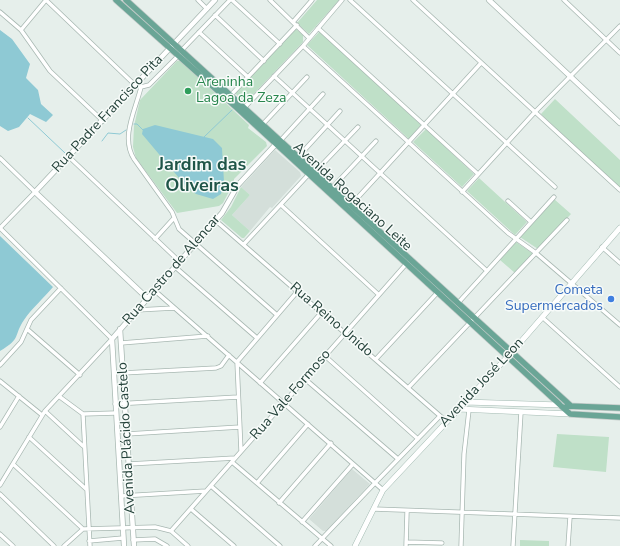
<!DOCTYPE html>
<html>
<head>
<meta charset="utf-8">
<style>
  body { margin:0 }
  canvas { display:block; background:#e6efeb }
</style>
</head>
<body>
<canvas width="620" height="546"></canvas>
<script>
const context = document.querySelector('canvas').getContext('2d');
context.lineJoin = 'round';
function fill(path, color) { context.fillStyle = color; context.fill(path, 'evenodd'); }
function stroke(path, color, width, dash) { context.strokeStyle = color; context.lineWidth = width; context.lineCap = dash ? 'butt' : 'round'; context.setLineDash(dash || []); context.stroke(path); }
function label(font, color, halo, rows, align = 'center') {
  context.font = font + ' "Nunito Sans",sans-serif'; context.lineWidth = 3; context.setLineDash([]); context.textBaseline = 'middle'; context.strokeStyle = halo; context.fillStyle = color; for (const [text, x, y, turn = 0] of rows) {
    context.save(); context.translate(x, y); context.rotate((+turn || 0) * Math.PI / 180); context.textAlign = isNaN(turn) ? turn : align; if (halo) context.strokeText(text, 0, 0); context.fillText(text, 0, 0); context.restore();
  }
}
fill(new Path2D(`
  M275,150l25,22 1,4 -29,32 -2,-1 -20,24 -18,-16 18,-20 -9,-8z
  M352,469l18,15 -44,47h-3l-14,-12z`), '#d4dfda');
fill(new Path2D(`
  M317,0h22l-30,34 -12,-11z
  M296,29l7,6v7l-58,61 -10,-10z
  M320,31l101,94 -12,14 -102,-94z
  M177,61h4l68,64 -1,3 18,14 1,4 -33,33v3l-11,21 -4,3 -42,7 -41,-55 -3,-11 1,-21 6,-26z
  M555,99l65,61v29l-79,-75z
  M426,129l48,45 -12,13 -49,-45z
  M479,178l48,44 -12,13 -48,-44z
  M241,187l9,8 -18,20 18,16 -6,7h-2l-21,-18 10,-13z
  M554,199l17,15 -33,35 -18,-12z
  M516,242l16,11v2l-17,18 -15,-13z
  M557,434l52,3 -3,35 -53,-5z
  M520,540l29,1v5h-29z`), '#bfe0c8');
fill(new Path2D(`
  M0,30l12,9 18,25 -4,14 12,12 3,14 12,11 -7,7 -16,-8 -11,13 -11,4 -8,-5z
  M155,125l58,14 9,9 2,34 -3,12 -8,5 -17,-5 -11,-9 -43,-51 1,-5z
  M0,236l53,51c-9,11 -21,21 -29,33 -11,16 -2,18 -24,31z`), '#8ec9d4');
stroke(new Path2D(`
  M28,118l37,35
  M134,124h3l6,6
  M204,137l28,-27
  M102,141l6,-8 12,1 6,-4`), '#8ec9d4', 1);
const minor = new Path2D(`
  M46,0l89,85 6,2c-5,22 -21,50 -7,72l38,53 7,17 98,86
  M198,0l9,9
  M232,0l48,44
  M270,0l39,38
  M350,0l205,187
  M413,0l207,190
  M564,0l56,53
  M0,12l21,18 29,41 53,50
  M215,15l49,46
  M293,22l19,-22
  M318,28l160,146
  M21,30l25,-30
  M199,32l49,45
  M303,46l205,187 28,20 84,72
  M181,51l49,-51
  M274,76l212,194
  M141,87l8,-2 30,-30
  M231,95l66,-70
  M245,107l58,-61 39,-46
  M263,124l44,-47
  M281,140l42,-46
  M68,156l111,105
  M299,156l41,-45
  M0,158l35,34 -35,36
  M315,172l43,-45
  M332,188l44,-47
  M462,192l73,-80 85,-86
  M508,201l23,21
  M281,205l97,89
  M350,206l131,-143
  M215,220l231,201
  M0,228l112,111 -67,72 -45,74
  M155,239l19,-21
  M244,244l65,-70
  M602,247l18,16
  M174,266l83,72
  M154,290l221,193 65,-67
  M458,303l96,-106
  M137,310l37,-2
  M542,317l78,70
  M27,329l53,46
  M121,343l87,-7
  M325,356l93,83
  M376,359l62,-67
  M0,365l21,-23 10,-22 30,-32
  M123,373l93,-5 5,-2 8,-11
  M305,379l93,80
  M0,381l42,34
  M260,383l61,-70
  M408,388l159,-168
  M60,397l23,17 33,-1
  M115,404l123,-7
  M45,411l38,35
  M83,414l7,132
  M0,427l19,-31
  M127,434l113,-7
  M29,437l57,52
  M241,451l-4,-89 60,-70
  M232,462l99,84
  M13,464l70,65
  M129,464l106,-6
  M257,483l51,-59
  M211,486l69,60
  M0,494l54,52
  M121,496l85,-5
  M279,503l52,-60
  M191,509l43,37
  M374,509l246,9
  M302,522l51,-58
  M171,531l236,-268
  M0,534l13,12
  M133,540l22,-1 12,7
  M89,541l34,-3
  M406,542l36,1
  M64,546l19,-17 72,-2 16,4 17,15
  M315,546l60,-63 8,7
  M406,546l1,-34
  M461,546l3,-92 5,-44
  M513,546l8,-134
  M568,546l2,-29`);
const tertiary = new Path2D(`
  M489,0l131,123
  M147,298l-112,-106 180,-192
  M120,329l14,217
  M124,546l-12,-207 110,-126 16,-28 38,-41`);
const secondary = new Path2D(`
  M465,402l96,3
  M458,409l112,5
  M355,546l28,-56 129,-138 108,-124`);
const primary = new Path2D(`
  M116,0l121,108 333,306 50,3
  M126,0l445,406
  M567,406l53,2`);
stroke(minor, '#a8b8b2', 5);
stroke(tertiary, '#a8b8b2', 6);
stroke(secondary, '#a4bbb3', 6);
stroke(primary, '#c2cac8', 7);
stroke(minor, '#fff', 3.5);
stroke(tertiary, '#fff', 4.5);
stroke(secondary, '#fff', 5);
stroke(primary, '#6aa596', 5.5);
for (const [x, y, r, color] of [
  [188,91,4,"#2e9e5b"],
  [611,299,4,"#3f7fe0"]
]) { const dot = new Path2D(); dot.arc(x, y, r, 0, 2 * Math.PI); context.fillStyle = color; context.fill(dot); stroke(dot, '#f7fbf9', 1.5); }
label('14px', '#27864d', '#f7fbf9', [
  ["Areninha",196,83],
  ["Lagoa da Zeza",196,99]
], 'left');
label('14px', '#24423a', '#f7fbf9', [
  ["Rua Padre Francisco Pita",108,114,-47],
  ["Avenida Rogaciano Leite",352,197,42],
  ["Rua Castro de Alencar",172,270,-49],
  ["Rua Reino Unido",331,320,41],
  ["Avenida José Leon",482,383,-47],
  ["Rua Vale Formoso",291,395,-49],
  ["Avenida Plácido Castelo",127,438,-93]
]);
label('14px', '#366cbe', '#f7fbf9', [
  ["Cometa",603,291],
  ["Supermercados",603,307]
], 'right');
label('bold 18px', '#1f5548', '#f7fbf9', [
  ["Jardim das",202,166],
  ["Oliveiras",202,187]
]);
</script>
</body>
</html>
